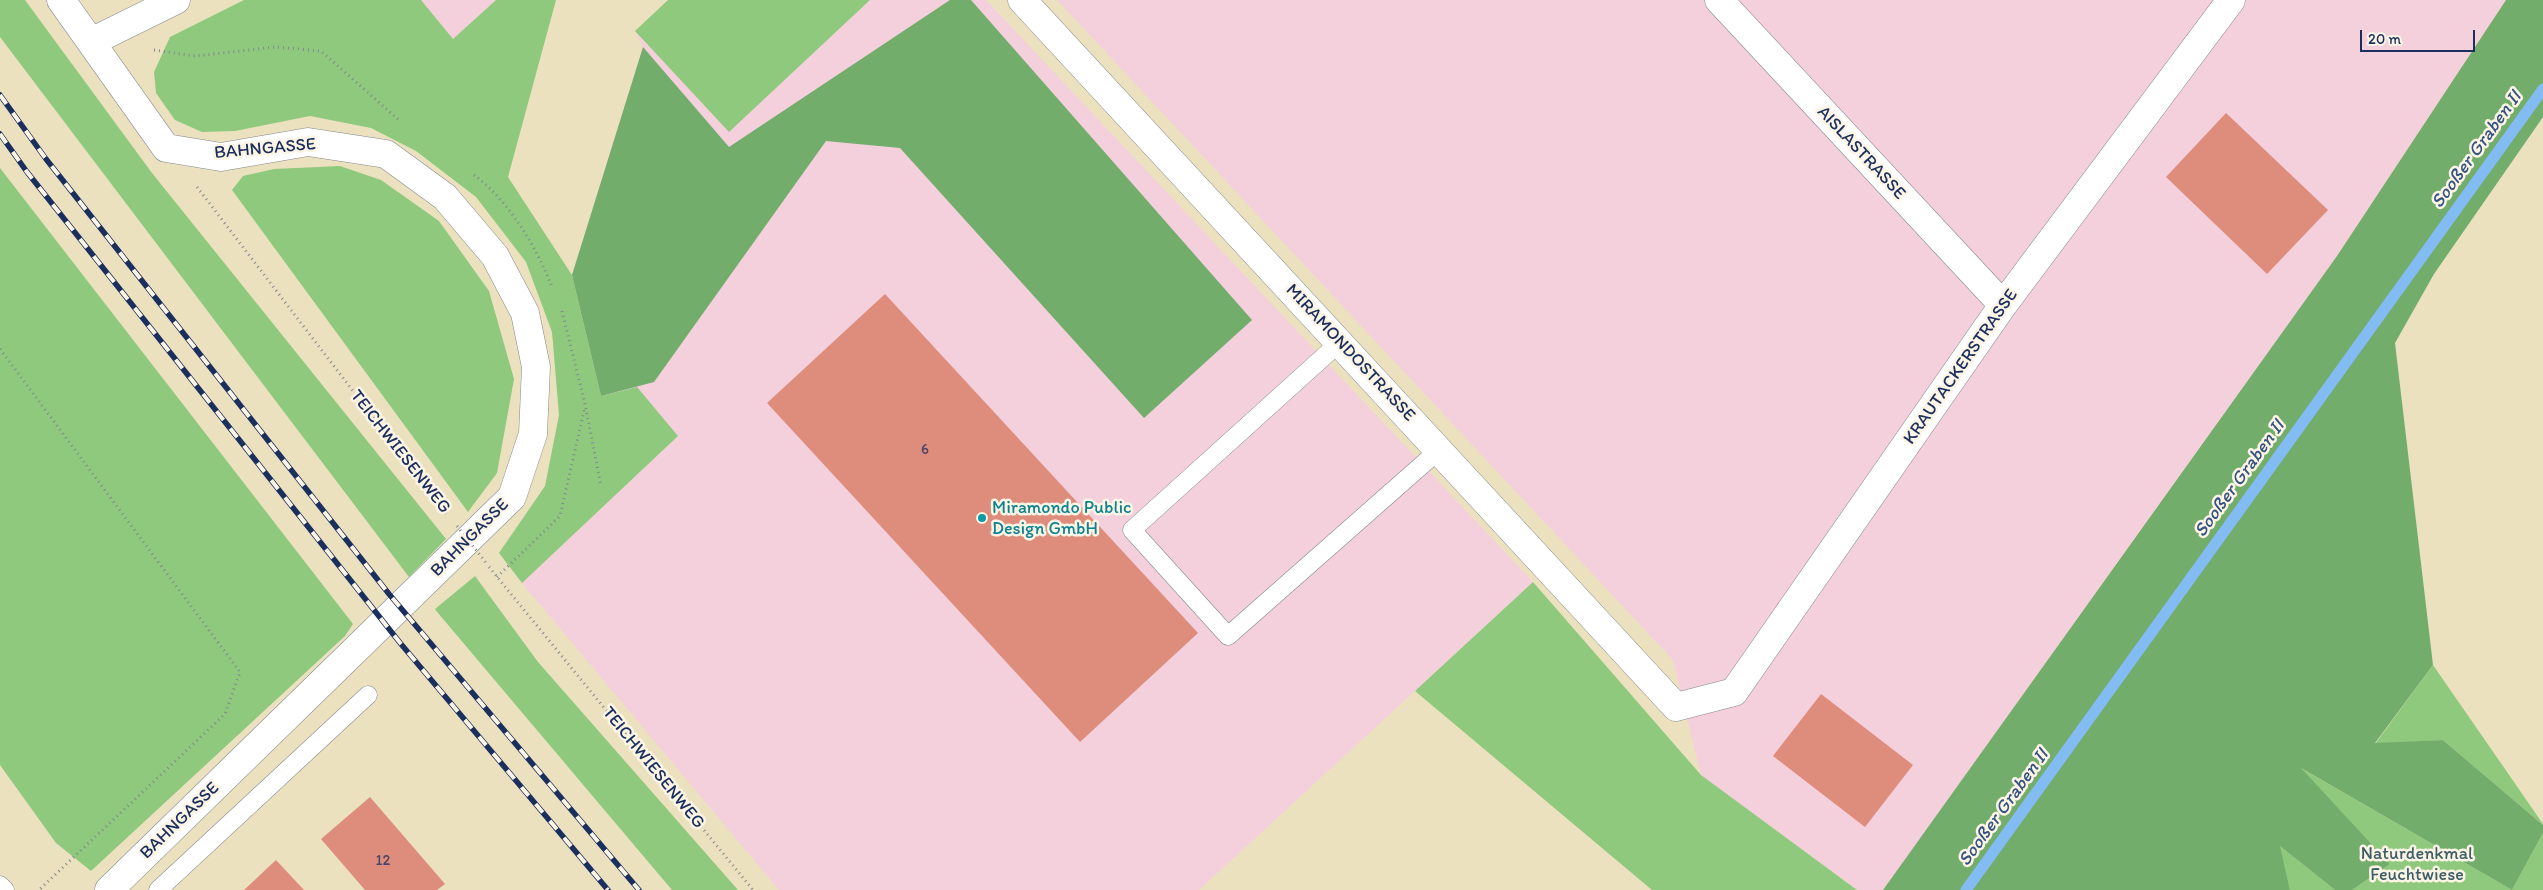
<!DOCTYPE html>
<html>
<head>
<meta charset="utf-8">
<style>
  body { margin:0 }
  #map { position:relative; width:2543px; height:890px; overflow:hidden; background:#ece1bf; font-family:Itim,sans-serif }
  canvas { display:block }
  .scale { position:absolute; left:2360px; top:30px; width:115px; height:22px; box-sizing:border-box; border:2px solid #1b2f5e; border-top:0; padding-left:6px; font-size:15px; line-height:18px; white-space:nowrap; color:#1b2f5e; -webkit-text-stroke:4px #fcf5e5; paint-order:stroke }
</style>
</head>
<body>
<div id="map">
<canvas width="2543" height="890"></canvas>
<div class="scale">20 m</div>
</div>
<script>
const context = document.querySelector('canvas').getContext('2d');
context.lineJoin = 'round';
function fill(path, color) { context.fillStyle = color; context.fill(path, 'evenodd'); }
function stroke(path, color, width, dash) { context.strokeStyle = color; context.lineWidth = width; context.lineCap = dash ? 'butt' : 'round'; context.setLineDash(dash || []); context.stroke(path); }
function label(font, color, halo, rows, align = 'center') {
  context.font = font + ' Itim,sans-serif'; context.lineWidth = 5; context.setLineDash([]); context.textBaseline = 'middle'; context.strokeStyle = halo; context.fillStyle = color; for (const [text, x, y, turn = 0] of rows) {
    context.save(); context.translate(x, y); context.rotate((+turn || 0) * Math.PI / 180); context.textAlign = isNaN(turn) ? turn : align; if (halo) context.strokeText(text, 0, 0); context.fillText(text, 0, 0); context.restore();
  }
}
fill(new Path2D(`
  M421,0h75l-43,39z
  M870,0h116l547,582 -334,308h-420l-257,-307 156,-147 -77,-40 -29,-121 71,-228 -8,-16 94,100z
  M1057,0h1449l-169,256 -454,634h-26l-156,-115 -28,-115z`), '#f4cfdc');
fill(new Path2D(`
  M0,0h25l127,173 294,366 -37,38 -409,-540z
  M244,0h177l32,39 43,-39h60l-48,177 64,98 29,121 36,-9 41,49 -156,147 -23,-30 46,-67 14,-71 -7,-83 -26,-70 -50,-65 -60,-46 -45,-23 -61,-12 -75,15 -33,1 -27,-12 -19,-27 -2,-21 16,-35z
  M668,0h202l-141,132 -94,-101z
  M340,166l41,14 58,41 50,70 25,88 -17,94 -29,39 -236,-322 11,-14 31,-7z
  M0,168l353,456 -8,12 -254,235 -35,-28 -56,-78z
  M475,576l63,86 200,228h-66l-234,-277 -3,-4z
  M1533,582l168,193 156,115h-205l-237,-199z
  M2433,665l110,159v1l-100,-85 -68,4z
  M2299,767l213,123 31,-57v57h-191l38,-26z
  M2279,845l56,45h-45z`), '#8ec97d');
fill(new Path2D(`
  M950,0h21l281,320 -108,98 -244,-270 -74,-7 -172,241 -53,14 -29,-121 71,-228 86,100z
  M2506,0h37v117l-109,157 -39,69 38,322 -58,78 68,-3 100,85v8l-31,57 -211,-122 89,96 -38,26h-17l-55,-44 10,44h-407l454,-634z`), '#72ad6c');
stroke(new Path2D(`
  M1966,890l577,-801`), '#83bbf3', 11);
fill(new Path2D(`
  M2226,113l102,97 -61,64 -101,-97z
  M885,294l313,339 -118,109 -313,-339z
  M1821,694l92,71 -48,62 -92,-71z
  M370,797l75,87 -8,6h-72l-44,-51z
  M276,860l28,30h-60z`), '#de8d7c');
const lane = new Path2D(`
  M1340,342l-208,188 96,106 211,-186
  M0,885l5,5
  M158,890l210,-195`);
const street = new Path2D(`
  M61,0l105,148 55,9 87,-15 78,12 59,43 50,59 30,57 11,54 -3,67 -21,63 -403,393
  M1022,0l654,707 58,-15 269,-387 228,-305
  M1719,0l284,305
  M91,42l85,-42`);
stroke(lane, '#84888e', 19);
stroke(street, '#84888e', 29);
stroke(new Path2D(`
  M154,50l41,6 80,-9 46,4 79,70
  M474,175c35,26 62,71 78,112
  M197,187l250,327
  M562,311l23,93 16,82
  M0,349l240,323 -15,42 -186,176
  M489,567l264,323
  M497,577l63,-61 25,-109`), '#84888e', 3, [1, 4]);
stroke(lane, '#fff', 18);
stroke(street, '#fff', 28);
const rail = new Path2D(`
  M0,95l46,64 343,435 250,296
  M0,134l27,38 374,472 207,246`);
stroke(rail, '#1b2f5e', 5.5);
stroke(rail, '#fcf5e5', 4, [11]);
stroke(new Path2D(`
  M457,526l30,38`), '#84888e', 3, [1, 4]);
for (const [x, y, r, color] of [
  [982,518,5,"#0f9aa8"]
]) { const dot = new Path2D(); dot.arc(x, y, r, 0, 2 * Math.PI); context.fillStyle = color; context.fill(dot); stroke(dot, '#fcf5e5', 2); }
label('15px', '#4c4666', null, [
  ["6",925,450],
  ["12",383,861]
]);
label('18px', '#1b2f5e', '#fcf5e5', [
  ["BAHNGASSE",265,149,-5],
  ["AISLASTRASSE",1861,153,47],
  ["MIRAMONDOSTRASSE",1350,353,47],
  ["KRAUTACKERSTRASSE",1961,367,-55],
  ["TEICHWIESENWEG",400,452,52],
  ["BAHNGASSE",470,538,-45],
  ["TEICHWIESENWEG",653,768,51],
  ["BAHNGASSE",180,821,-44]
]);
label('18px', '#0d838f', '#fcf5e5', [
  ["Miramondo Public",992,508],
  ["Design GmbH",992,529]
], 'left');
label('18px', '#3e5d67', '#fcf5e5', [
  ["Naturdenkmal",2417,854],
  ["Feuchtwiese",2417,875]
]);
label('italic 19px', '#355283', '#fcf5e5', [
  ["Sooßer Graben II",2477,150,-54],
  ["Sooßer Graben II",2240,479,-54],
  ["Sooßer Graben II",2004,808,-54]
]);
</script>
</body>
</html>
